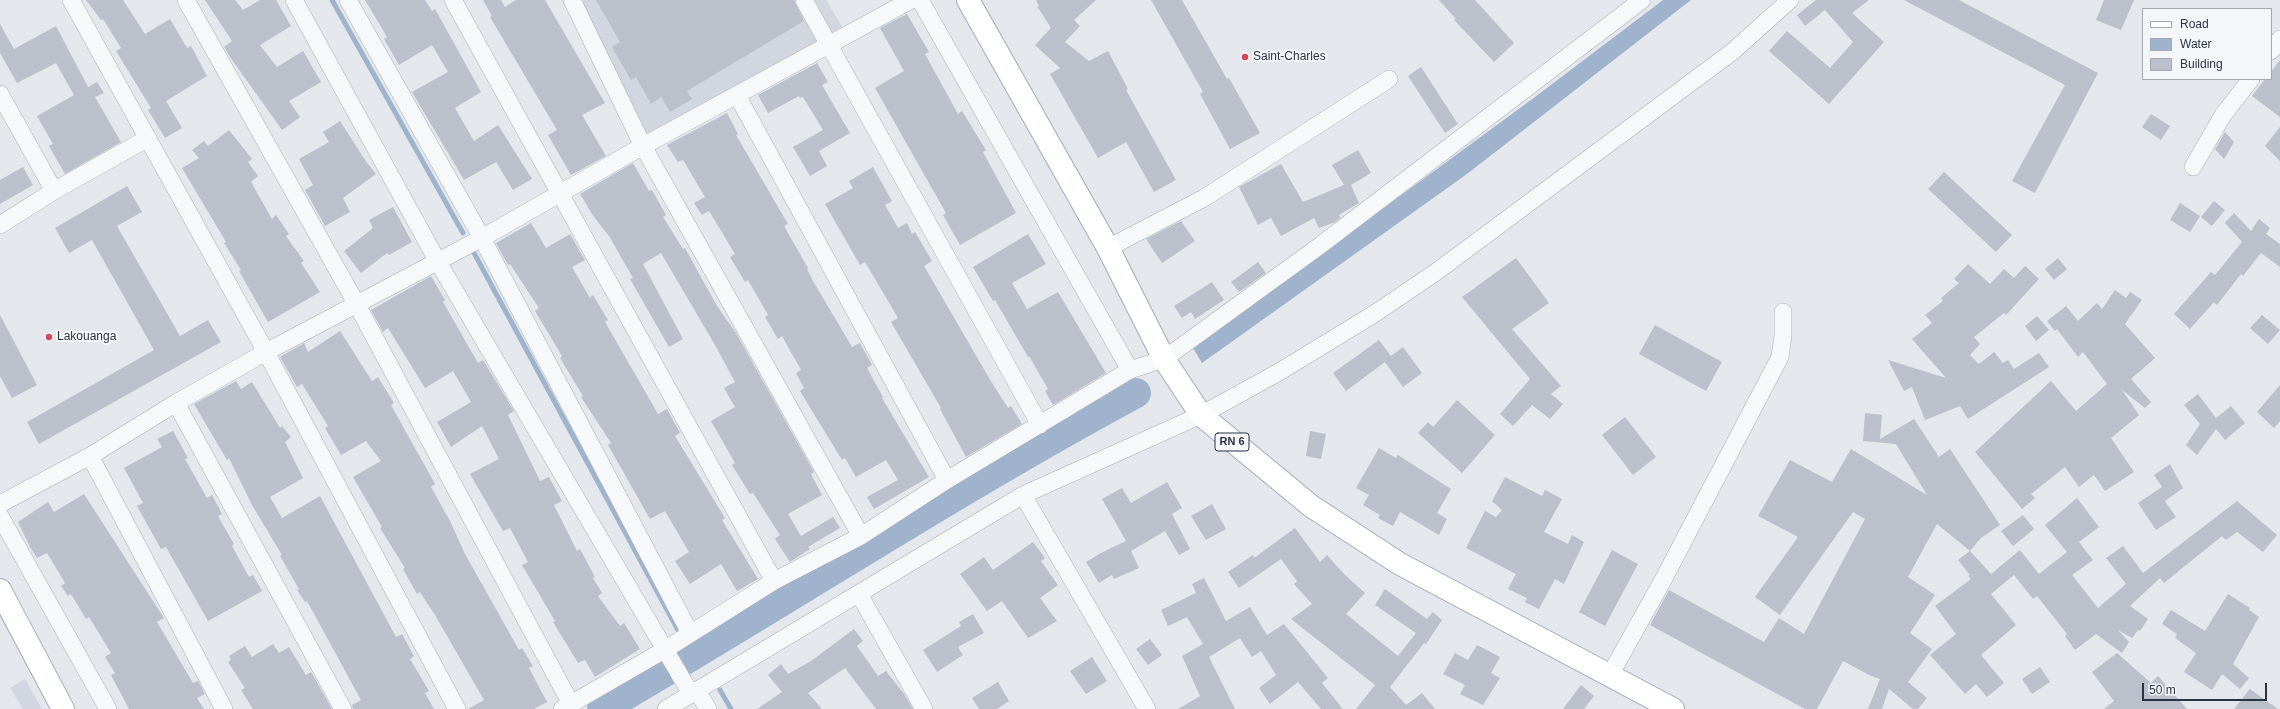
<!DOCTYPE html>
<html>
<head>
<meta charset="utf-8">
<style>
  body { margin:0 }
  #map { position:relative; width:2280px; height:709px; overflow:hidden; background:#e4e7ec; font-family:Arial,sans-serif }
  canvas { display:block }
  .legend { position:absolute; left:2142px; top:8px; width:130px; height:72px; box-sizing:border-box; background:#f4f6f9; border:1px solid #a4a8b1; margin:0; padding:5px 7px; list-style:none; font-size:12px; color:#2b3445 }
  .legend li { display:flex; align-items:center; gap:8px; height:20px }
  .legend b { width:20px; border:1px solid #a4a8b1 }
  .scale { position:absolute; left:2142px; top:683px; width:125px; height:18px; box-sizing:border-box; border:2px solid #2b3445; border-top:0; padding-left:5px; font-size:12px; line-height:14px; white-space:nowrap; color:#2b3445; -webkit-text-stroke:3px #f4f6f9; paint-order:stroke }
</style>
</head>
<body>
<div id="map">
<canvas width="2280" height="709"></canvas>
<ul class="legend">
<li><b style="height:5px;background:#fff"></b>Road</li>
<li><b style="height:11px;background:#9fb4cc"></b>Water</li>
<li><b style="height:11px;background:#bbc0ca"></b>Building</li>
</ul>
<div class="scale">50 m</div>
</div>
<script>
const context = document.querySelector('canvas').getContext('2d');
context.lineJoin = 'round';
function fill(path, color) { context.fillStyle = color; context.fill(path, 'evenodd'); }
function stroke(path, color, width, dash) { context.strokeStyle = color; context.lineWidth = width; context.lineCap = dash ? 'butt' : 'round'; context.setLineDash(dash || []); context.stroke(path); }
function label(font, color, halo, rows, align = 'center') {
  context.font = font + ' Arial,sans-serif'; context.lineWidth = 4; context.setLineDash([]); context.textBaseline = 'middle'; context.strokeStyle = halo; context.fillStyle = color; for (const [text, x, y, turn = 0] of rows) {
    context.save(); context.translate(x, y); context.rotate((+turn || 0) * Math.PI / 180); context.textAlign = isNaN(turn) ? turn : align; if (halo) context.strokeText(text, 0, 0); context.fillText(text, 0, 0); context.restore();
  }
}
fill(new Path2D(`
  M562,0h264l20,33 -206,112z
  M25,679l17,30h-19l-13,-21z`), '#d2d6de');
fill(new Path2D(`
  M1663,0h28l-224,174 -265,189 -9,-15 342,-251z`), '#9fb4cc');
stroke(new Path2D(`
  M332,0l131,233
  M473,251l205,379
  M720,690l11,19`), '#9fb4cc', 5);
stroke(new Path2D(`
  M602,709c179,-104 352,-218 534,-316`), '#9fb4cc', 30);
fill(new Path2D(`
  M86,0h37l22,34 25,-15 17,29 4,-2 16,30 -41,25 16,27 -17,10 -17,-28 3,-2 -35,-57 5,-3 -18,-29 -2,1z
  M205,0h30l8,10 17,-10h16l15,26 -31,19 17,22 26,-16 18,31 -32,19 11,16 -18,13 -52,-73 -6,-10 8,-6z
  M365,0h60l7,11 3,-2 46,83 -26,16 19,33 24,-16 34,54 -19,11 -17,-28 -32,18 -52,-88 36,-20 -16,-27 -33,20 -15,-26 3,-2z
  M483,0h18l4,7 11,-7h29l60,103 -23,12 24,41 -35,19 -23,-40 9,-5 -67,-113 2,-1z
  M596,0h198l10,21 -117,70 5,8 -22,13 -9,-15 -10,7 -15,-27 -5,3 -19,-33 8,-5z
  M1036,0h60l-22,20 6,6 -15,16 24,19 19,-10 20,38 -2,1 50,90 -22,12 -28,-50 -28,16 -48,-84 10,-6 -25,-23 16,-17 -14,-22h2z
  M1151,0h31l45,79 2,-1 31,55 -30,16 -30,-55 3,-2z
  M1439,0h36l39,43 -20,19 -40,-42 2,-1z
  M1816,0h53l-17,13 32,29 -55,62 -60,-53 18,-20 43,37 23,-26 -28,-32 -20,16 -8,-11z
  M1904,0h55l139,73 -63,120 -23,-12 53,-96z
  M2104,0h30l-13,30 -25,-10z
  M907,14l22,38 -4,2 33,60 4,-3 24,39 -3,2 33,61 -56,32 -17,-30 3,-2 -71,-125 29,-17 -24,-43z
  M0,24l14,25 42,-23 32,61 9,-5 7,11 -9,4 26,45 -56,32 -16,-28 4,-2 -16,-28 37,-21 -18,-32 -39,20 -17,-30z
  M2280,60v57l-28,-21 13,-17h6v-7z
  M817,63l11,19 -6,3 28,48 -31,18 8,15 -17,10 -17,-29 30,-17 -20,-33 -3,1 -1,-2 -31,17 -10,-18z
  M1421,67l37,57 -13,9 -37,-57z
  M727,113l11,21 -2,1 52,89 -4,2 24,42 -1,1 6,12 39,66 8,-4 12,22 -5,3 16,29 -1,1 47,79 -55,32 -7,-12 31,-17 -12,-20 -30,17 -11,-19 -3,2 -42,-69 4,-3 -8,-15 5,-3 -19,-34 -4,3 -13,-22 3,-2 -20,-35 -3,2 -15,-25 5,-3 -26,-43 -7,4 -8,-12 11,-6 -22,-37 -5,2 -11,-17z
  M2151,114l19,12 -9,14 -19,-13z
  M340,121l25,39 11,14 -33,24 7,14 -25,14 -20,-36 8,-5 -14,-26 30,-17 -6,-10z
  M2280,127v34l-15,-15z
  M229,130l23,29 -4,3 10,14 -7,6 21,37 4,-4 13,19 -3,2 18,25 -3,2 19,29 -52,30 -29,-51 2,-1 -17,-27 2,-1 -44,-74 17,-10 -7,-8 12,-9 4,5z
  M2225,132l9,10 -10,17 -9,-10z
  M1358,150l13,23 -20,12 8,18 -20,12 1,3 -5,4 -16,6 -5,-10 -33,18 -10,-18 -13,7 -19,-38 42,-23 22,38 41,-17 -12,-20z
  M633,163l16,28 3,-1 14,25 -3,2 20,32 2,-1 32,58 19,27 78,139 -3,2 11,21 -34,19 13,22 32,-19 7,11 -32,19 2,2 -20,13 -15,-23 5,-4 -27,-42 -3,1 -18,-29 3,-2 -24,-42 24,-14 -11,-19 11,-6 -20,-37 -54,-92 -18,11 40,75 -14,8 -39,-68 3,-1 -24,-42 -15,-19 -14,-23z
  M23,167l10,18 -33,19v-24z
  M873,167l19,34 -7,4 13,23 9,-5 5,11 3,-2 17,29 -8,5 68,117 16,25 3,-2 11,18 -56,33 -26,-48 1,-1 -50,-86 7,-4 -33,-56 -5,3 -35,-61 28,-16 -4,-7z
  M1944,172l68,63 -16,17 -68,-63z
  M127,186l15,26 -25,14 63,110 28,-16 13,22 -182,102 -12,-22 127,-72 -62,-110 -23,13 -14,-25z
  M2214,201l11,9 -13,16 -11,-9z
  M2180,203l20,13 -10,16 -20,-12z
  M393,207l19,35 -23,13 -2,-2 -26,20 -17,-22 29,-23 -4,-8z
  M2234,213l17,18 8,-12 11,9 -4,6 14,10v23l-19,-14 -18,23 -2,-2 -24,31 -3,-3 -24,27 -16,-15 37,-42 4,3 27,-33 -17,-19z
  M1181,221l14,20 -33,22 -16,-24z
  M531,223l15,25 24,-14 15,26 -13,7 18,31 3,-3 15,25 -3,2 53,92 9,-5 13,24 -5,3 50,82 -3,2 36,59 -21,12 -16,-27 -31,20 -15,-23 14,-9 -24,-41 -15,8 -42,-74 3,-2 -30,-46 2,-1 -23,-38 2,-2 -27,-45 4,-3 -29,-44 -2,1 -12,-22z
  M1028,234l18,30 -34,19 15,26 31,-17 48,81 -53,32 -8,-14 3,-2 -19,-33 -1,1 -33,-57 -2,1 -20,-34z
  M1516,258l33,45 -37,26 49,57 -10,8 12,10 -13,15 -18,-14 -19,21 -13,-12 30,-35 -68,-82z
  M2058,258l9,11 -13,11 -9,-11z
  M1258,262l8,11 -27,19 -8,-10z
  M1968,264l22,20 14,-15 10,9 11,-12 14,13 -33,36 -2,-2 -30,24 6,7 -10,11 9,9 15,-12 9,11 5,-3 6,9 25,-16 10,14 -81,52 -8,-13 -35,14 -13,-33 -8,4 -16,-31 58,18 -34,-39 20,-16 -7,-8 18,-14 -2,-3 18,-15 -5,-4z
  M431,276l14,24 -2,2 35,61 5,-3 31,51 -6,4 32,66 9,-4 13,24 -8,4 23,46 3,-2 15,28 -2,1 9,15 -4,3 22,30 4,-3 16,26 -45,28 -10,-17 -7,3 -25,-41 2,-1 -33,-56 6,-3 -18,-34 -7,3 -33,-57 29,-15 -17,-33 -31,21 -14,-25 34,-20 -18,-31 -28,17 -37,-60 -5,4 -12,-22z
  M1212,282l12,18 -29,19 -4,-7 -9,6 -8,-12z
  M2115,290l11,8 4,-6 12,8 -17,24 30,34 -24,21 20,23 -6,6 -23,-18 17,25 -28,23 23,34 -29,19 -11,-16 -15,12 -14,-20 -34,27 4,4 -13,11 -47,-57 76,-71 25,30 31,-27 -24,-32 -5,5 -21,-28 -2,2 -8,-10 19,-15 12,15 19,-18 5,6z
  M0,315l37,70 -25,13 -12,-22z
  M2262,315l18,15 -12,14 -18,-16z
  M2037,316l12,14 -13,11 -11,-15z
  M1655,325l67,37 -16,29 -67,-37z
  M340,331l32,50 6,-4 16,26 -3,2 44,79 -4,3 19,34 15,33 54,96 3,-2 11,18 -4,2 18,34 -13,7h-66l16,-9 -49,-85 -15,-23 -3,2 -14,-25 2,-1 -25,-40 2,-1 -29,-50 28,-16 -15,-20 -25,14 -16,-27 3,-2 -26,-42 -5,3 -17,-30 24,-14 4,9z
  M1379,340l12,16 12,-9 19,26 -19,14 -18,-25 -39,29 -13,-18z
  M236,381l5,8 11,-7 28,46 2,-2 9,11 -6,5 18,36 -33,19 12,21 38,-22 76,141 6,-3 12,22 -4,3 19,32 -4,2 9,16h-81l-1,-4 9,-5 -54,-99 -2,1 -8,-12 2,-1 -19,-33 2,-1 -30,-50 -23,-47 -2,2 -33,-56z
  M2280,385v36l-6,7 -17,-16z
  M2198,394l18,24 15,-12 14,17 -20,17 -9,-11 -19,26 -11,-10 14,-21 -16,-19z
  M1457,400l38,35 -33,38 -44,-40 10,-11 5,5z
  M1865,413l17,2 -2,24 34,-20 25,38 11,-8 50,76 -19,13 -11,13 21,23 29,-24 19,24 28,-22 -22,-27 32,-27 22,29 -20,15 14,18 -21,15 26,33 28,-24 -20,-26 17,-12 20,27 94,-72 40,34 -14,17 -26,-20 -11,8 -4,-4 -58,47 -4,-5 -30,28 18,13 -8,12 -2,-1 -6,8 -14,-8 11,12 -7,11 -26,-19 -21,16 -10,-14 2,-2 -30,-38 -4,3 -19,-24 -23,19 25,31 -35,30 23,28 -17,14 -11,-13 -11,10 -35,-39 26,-21 -21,-28 36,-27 -3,-3 2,-1 -12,-15 12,-9 -33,-27 -29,53 27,18 -25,38 22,16 -24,33 19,16 -9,11h-5l-24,-20 -7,20h-14l12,-30 -11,-4 -26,-14 -26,48h-12l-155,-84 19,-35 95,52 15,-24 25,16 61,-115 -12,-7 -73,103 -25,-18 43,-60 -40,-21 32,-56 42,22 19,-33 76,46 -31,-51 -33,-3z
  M1625,417l31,40 -23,18 -31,-40z
  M173,431l15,27 -3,1 22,39 5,-3 10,19 -4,2 16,28 -2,2 17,31 4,-2 9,16 -54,30 -42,-74 -5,2 -24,-43 6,-3 -19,-35 38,-21 -5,-8z
  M1310,431l16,3 -5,25 -15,-3z
  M1379,448l17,10 2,-3 53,34 -14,24 10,6 -8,16 -39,-23 -7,14 -15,-8 2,-3 -17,-10 6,-10 -13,-7z
  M2170,464l13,24 -18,13 11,16 -20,13 -18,-27 24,-16 -8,-12z
  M1505,477l37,19 3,-6 17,9 -18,33 24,12 4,-9 12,7 -20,42 -9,-5 -16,30 -14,-7 2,-4 -19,-9 8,-15 -50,-26 19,-37 11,6 6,-7 -10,-9z
  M1167,482l15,26 -10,6 18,35 -11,6 -14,-24 -34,20 8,17 -25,11 -2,-4 -13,8 -13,-21 15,-9 25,-12 -24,-42 20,-11 9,15z
  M84,494l80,124 -7,4 36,61 5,-2 7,13 -8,4 7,11h-75l-18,-34 4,-2 -10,-16 6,-4 -22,-36 -3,2 -15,-25 -3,2 -7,-10 4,-3 -18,-30 -10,5 -7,-11 -12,-25 30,-20 6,10z
  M1212,504l14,25 -20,11 -15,-24z
  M2023,515l11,14 -21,17 -12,-15z
  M1295,528l25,34 7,-7 17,19 21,19 -19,21 52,42 18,-23 -41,-28 10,-16 42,30 6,-7 9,8 -16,24 -2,-1 -34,44 16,18 16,-12 13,16h-79l19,-24 -84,-66 21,-15 -18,-20 3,-3 -16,-22 -42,29 -11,-16 25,-17 1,3z
  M1033,542l12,16 -4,3 17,24 -18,13 17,23 -29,17 -26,-37 -15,10 -27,-37 24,-17 9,13z
  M1612,550l26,14 -33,62 -26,-14z
  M1204,578l22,43 24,-14 17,28 17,-11 44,54 -6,5 21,26h-22l-23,-27 -28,22 -11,-16 17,-13 -15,-24 -9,6 -12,-19 -31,19 26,52h-57l22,-13 -18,-40 21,-12 -16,-27 -19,9 -7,-16 35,-17 -4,-9z
  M2228,594l22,14 -1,2 10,7 -26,47 16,14 -9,11 -18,-15 -10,16 -28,-18 12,-19 -21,-15 2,-4 -15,-10 9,-14 34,21z
  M973,614l11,19 -26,14 5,8 -26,17 -14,-22 38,-24 -2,-4z
  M854,629l9,12 -6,5 21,30 8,-5 18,23 9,15h-37l-31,-41 -37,25 14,16h-65l25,-17 -14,-17 13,-11 7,10 23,-13z
  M1150,639l12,16 -14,10 -12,-16z
  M273,644l6,9 10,-6 17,28 5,-3 21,37h-79l-12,-19 4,-2 -17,-26 3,-2 -2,-4 16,-10 7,11z
  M1477,645l23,12 -9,16 9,5 -17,27 -23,-11 5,-9 -22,-11 12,-21 13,7z
  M2117,653l34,30 7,-7 29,33h-83l10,-8 -22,-29z
  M1092,657l15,24 -21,13 -16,-23z
  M2040,667l10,15 -18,12 -10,-15z
  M998,682l11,19 -12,8h-18l-7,-11z
  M1581,685l13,11 -10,13h-21z
  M2250,689l28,20h-44z`), '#bbc0ca');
const minor = new Path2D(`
  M71,0l195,352 191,357
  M186,0l170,303 215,401
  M294,0l144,262 253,432
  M348,0l134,238 208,395
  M453,0l321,581
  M572,0l71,146 218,390
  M804,0l236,425
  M920,0l210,370
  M2271,51l9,-12
  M0,94l54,97
  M737,95l210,385
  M2193,167l30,-52 28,-36
  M0,225l54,-34 94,-53
  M1108,248l96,-50 185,-119
  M176,403l167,306
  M90,456l134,253
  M1023,495l124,214
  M0,504l90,-48 86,-53 90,-51 216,-114 161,-92 268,-146
  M0,516l108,193
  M859,594l65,115
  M1610,675l53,-95 117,-223 3,-21v-24
  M697,691l11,18
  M562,709l104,-60 108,-68 87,-45 86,-56 183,-110 34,-11 154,-112 324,-247
  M666,709l357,-214 178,-80 78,-43 95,-58 62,-42 296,-220 58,-52`);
const primary = new Path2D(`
  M968,0l140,248 56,111 37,56 110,91 89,58 273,145
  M0,590l63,119`);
stroke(minor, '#a9aeb7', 18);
stroke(primary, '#a3abb8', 24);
stroke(minor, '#f7f8fa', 17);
stroke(primary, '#fff', 22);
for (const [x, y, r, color] of [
  [1245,57,4,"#d1495b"],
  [49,337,4,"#d1495b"]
]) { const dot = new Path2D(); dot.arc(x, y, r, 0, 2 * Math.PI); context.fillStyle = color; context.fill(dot); stroke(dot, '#f4f6f9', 1.5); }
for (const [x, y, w] of [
  [1232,442,34]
]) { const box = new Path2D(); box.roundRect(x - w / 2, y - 9, w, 18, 3); context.fillStyle = '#f4f6f9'; context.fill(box); stroke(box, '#2b3445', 1); }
label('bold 11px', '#2b3445', null, [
  ["RN 6",1232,442]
]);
label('12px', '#2b3445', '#f4f6f9', [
  ["Saint-Charles",1253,57],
  ["Lakouanga",57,337]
], 'left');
</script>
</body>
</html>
